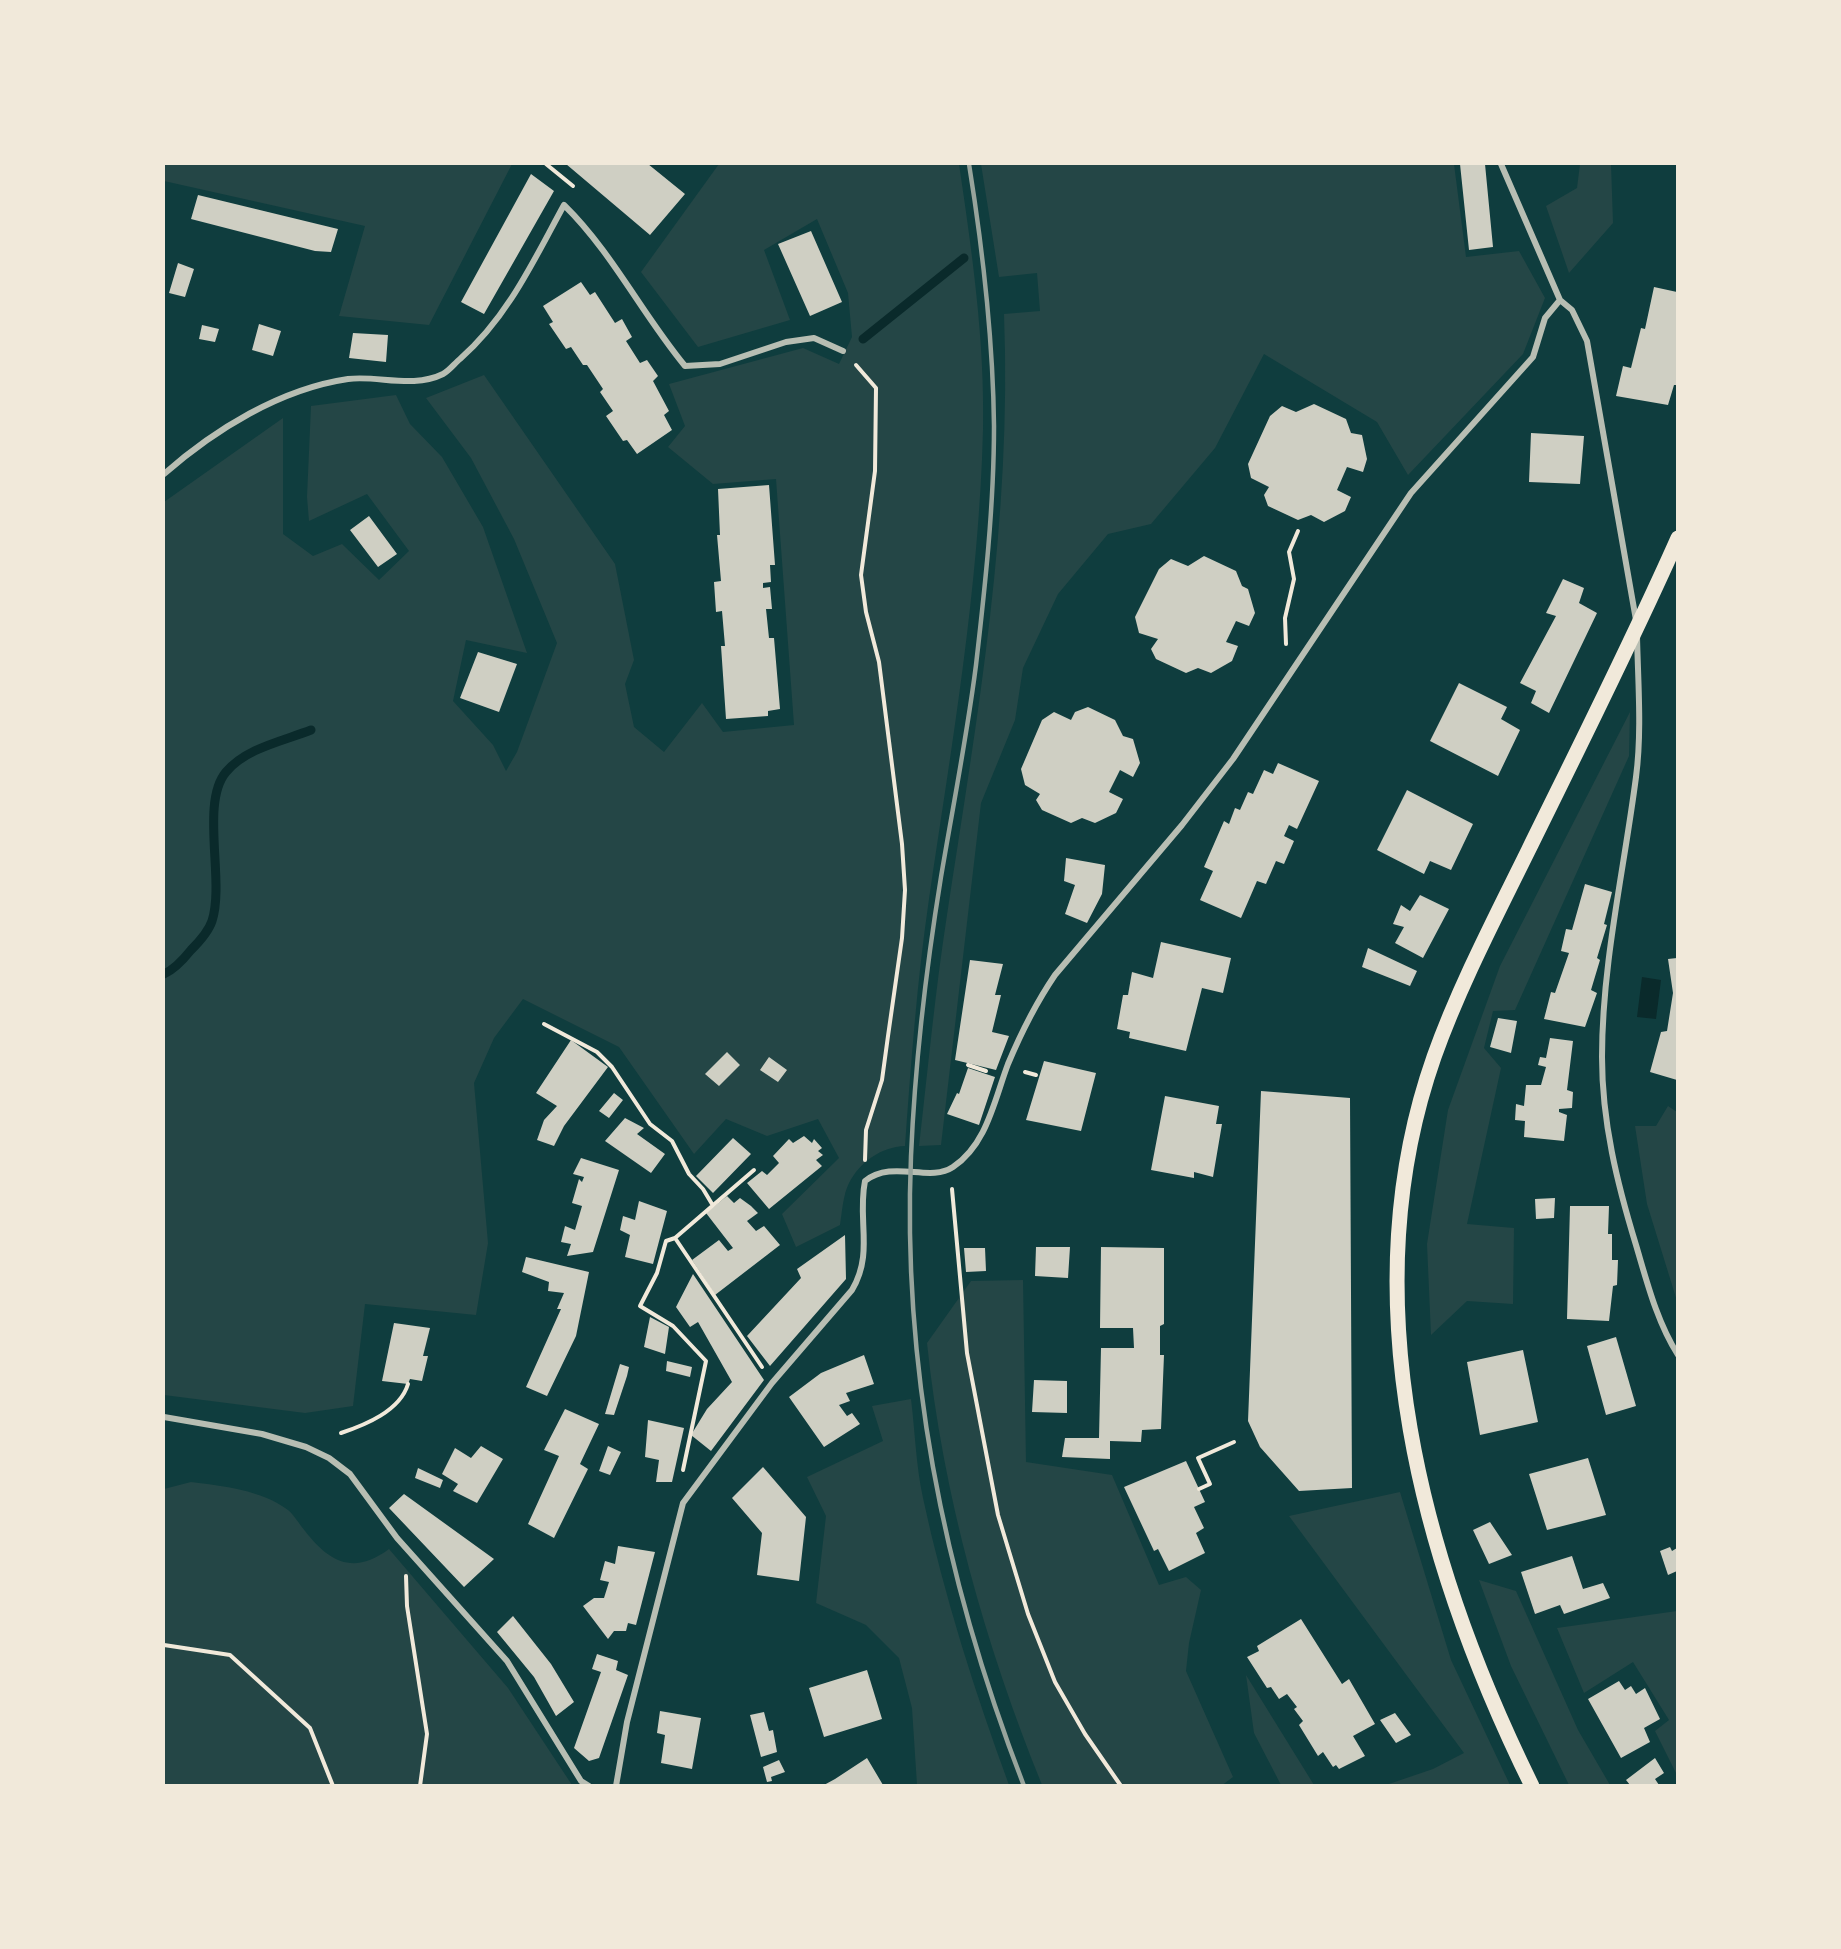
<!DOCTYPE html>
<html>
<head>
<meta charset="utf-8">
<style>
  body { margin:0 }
  #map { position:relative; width:1841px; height:1949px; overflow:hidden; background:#0f3d3e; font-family:"Alegreya Sans",sans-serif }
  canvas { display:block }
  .frame { position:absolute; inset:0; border:165px solid #f1e9da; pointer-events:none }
</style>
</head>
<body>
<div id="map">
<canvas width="1841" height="1949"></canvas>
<div class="frame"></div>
</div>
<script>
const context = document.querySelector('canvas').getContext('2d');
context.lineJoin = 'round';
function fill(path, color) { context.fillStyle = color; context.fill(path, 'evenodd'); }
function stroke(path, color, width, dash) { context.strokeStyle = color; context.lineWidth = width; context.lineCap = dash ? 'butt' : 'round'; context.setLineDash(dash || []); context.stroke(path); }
fill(new Path2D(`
  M164,164h348l-83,161 -90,-9 26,-90 -201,-45z
  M719,164h240c13,88 26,177 24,266 -4,158 -31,313 -54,469 -12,82 -18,164 -24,247 -24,1 -45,16 -56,37 -6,12 -7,29 -9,42l-44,22 -14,-33 57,-56 -21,-39 -51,17 -41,-17 -32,35 -75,-107 -96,-48 -29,39 -20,45 14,160 -12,72 -111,-11 -12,102 -48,7 -141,-18v-893l119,-84v116l30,22 29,-12 37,36 30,-29 -42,-57 -58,27 -2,-24 4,-91 85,-11 14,29 32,33 41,70 44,126 -61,-13 -13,61 40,44 13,26 11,-19 40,-109 -43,-104 -43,-81 -45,-60 58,-23 131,189 19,96 -9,24 9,43 30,25 38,-49 21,29 71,-7 -18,-246 -63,5 -45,-37 17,-21 -16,-42 134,-36 36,16 13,-27 -4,-44 -31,-74 -53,31 26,70 -92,27 -57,-75z
  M981,164h473l12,93 53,-6 26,47 -22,56 -115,121 -31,-53 -113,-68 -49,94 -64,76 -43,10 -50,60 -35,74 -8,52 -34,83 -40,342 -22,1c9,-77 16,-154 28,-231 31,-203 65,-394 57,-601l36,-3 -3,-38 -38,4z
  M1580,164h31l2,59 -44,50 -23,-67 31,-18z
  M1630,712l-1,44 -114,254 -22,1 -9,37 17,20 -34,156 47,4 -1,76 -46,-3 -36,34 -4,-91 21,-134 52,-144z
  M1668,1106l9,6v189l-30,-97 -12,-78h21z
  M1023,1280l3,182 86,13 47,110 27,-8 15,13 -12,53 -3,28 47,106 -12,9 -179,-1c-57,-141 -99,-289 -115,-442l44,-62z
  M911,1399c4,32 5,67 12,99 21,98 52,194 86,287h-92l-5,-77 -13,-50 -33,-33 -50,-22 10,-87 -19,-39 76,-36 -11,-35z
  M191,1482c31,4 71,8 97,28 6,5 12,15 17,21 25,32 49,44 84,18l119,139 64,97 -408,1v-297z
  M1400,1492l51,168 59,125h-124l47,-16 31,-16 -175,-237z
  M1479,1580l37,11 62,139 32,55h-41l-58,-119z
  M1677,1611h1l-1,164 -22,-44 14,-11 -36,-58 -49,31 -27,-65z
  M1246,1675l68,110h-33l-27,-52z`), '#244646');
fill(new Path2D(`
  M1642,977l19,3 -5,39 -19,-2z`), '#0a2a2b');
stroke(new Path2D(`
  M863,339l101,-81
  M164,974c11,-5 19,-14 27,-24 7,-7 18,-20 21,-29 13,-40 -12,-118 14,-149 20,-24 57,-31 85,-42`), '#0a2a2b', 9);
fill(new Path2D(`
  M566,164h82l37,30 -35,41z
  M1460,164h25l8,83 -24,3z
  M531,174l23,17 -70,123 -23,-12z
  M198,195l140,34 -7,23 -16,-1 -124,-32z
  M811,231l31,71 -32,14 -32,-72z
  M178,263l16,6 -9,28 -16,-4z
  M581,282l9,13 5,-3 20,31 7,-4 10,18 -6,4 14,22 7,-3 11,16 -5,5 16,30 -5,4 8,15 -35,24 -10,-14 -4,1 -17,-25 7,-5 -13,-19 3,-3 -16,-24h-4l-12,-18 -5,2 -17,-25 4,-2 -10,-16z
  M1654,287l23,5v93h-3l-6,20 -52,-9 7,-30 8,2 10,-40 4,1z
  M259,324l22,7 -8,25 -21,-6z
  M202,325l17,4 -4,13 -16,-3z
  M353,333l35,2 -2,27 -37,-4z
  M1314,404l32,15 5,14 11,2 5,24 -4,13 -16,-5 -10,23 14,7 -6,14 -21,11 -13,-7 -13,5 -30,-14 -4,-11 5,-8 -18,-9 -3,-14 22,-48 12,-10 14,6z
  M1531,433l53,3 -4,48 -51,-2z
  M769,485l6,80h-5l1,17 -8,1v5l7,-1 2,22h-6l3,29h5l6,71 -12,2v5l-42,3 -5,-73h4l-3,-35 -6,1 -2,-30 7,-1 -4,-46h3l-2,-46z
  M369,516l28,38 -19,13 -28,-37z
  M1204,556l32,15 6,15 6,3 7,24 -6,13 -13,-5 -10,21 12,4 -6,15 -21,12 -13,-5 -12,5 -30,-14 -5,-10 7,-10 -19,-6 -4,-16 24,-48 12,-10 17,7z
  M1563,579l21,9 -5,15 18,10 -48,100 -18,-10 5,-12 -16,-8 36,-67 -10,-3z
  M478,652l39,12 -18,48 -39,-14z
  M1459,683l48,24 -6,12 19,11 -22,46 -68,-35z
  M1088,707l27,13 8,16 10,3 7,24 -7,14 -13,-7 -11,22 14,7 -7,14 -21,10 -13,-5 -11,5 -29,-13 -6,-10 4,-6 -15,-9 -4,-16 21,-49 12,-8 17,8 4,-8z
  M1278,763l41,18 -22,48 -8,-4 -5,11 10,5 -10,23 -8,-3 -10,23 -9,-3 -16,37 -41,-18 13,-29 -9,-4 20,-46 5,3 6,-16 5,2 8,-18 5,2 11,-24 9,4z
  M1407,790l66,34 -22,46 -21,-9 -6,13 -47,-24z
  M1066,858l39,7 -3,29 -15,29 -22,-9 10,-29 -11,-4z
  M1585,884l27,8 -8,32 3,1 -10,33 3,2 -9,30 6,3 -12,34 -41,-8 7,-27 4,1 14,-40 -8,-2 5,-22 6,1z
  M1420,895l29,14 -26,49 -28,-15 9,-16 -11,-3 8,-19 9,6z
  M1161,942l70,16 -8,35 -21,-5 -16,63 -57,-13 1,-6 -13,-3 6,-34h5l4,-23 21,6z
  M1368,948l49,23 -7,15 -48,-19z
  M1677,958v122l-27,-8 11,-40 6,-1 6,-38 -5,-34z
  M970,960l33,4 -8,31h6l-9,37 17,4 -13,34 -41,-10z
  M1498,1018l19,3 -6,32 -21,-6z
  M1550,1038l23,3 -6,49 6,2 -1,16 -13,1v3l8,3 -3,26 -40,-4 1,-16 -10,-1 1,-16 8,2 2,-21h15l5,-18 -8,-2 2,-8 6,1z
  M571,1040l37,27 -44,59 -10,20 -17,-6 7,-20 13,-14 -21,-13z
  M727,1052l13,13 -21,21 -14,-12z
  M769,1057l18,13 -9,12 -18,-12z
  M1044,1061l52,12 -15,58 -55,-11z
  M968,1068l27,9 -16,48 -32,-11 10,-21 2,1z
  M1261,1091l89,7 2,390 -53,3 -39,-44 -12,-26z
  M614,1093l9,7 -14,18 -10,-7z
  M1165,1096l54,10 -3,18h6l-9,53 -19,-5v6l-43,-8z
  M625,1118l19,10 -7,6 28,20 -14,19 -46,-32z
  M804,1136l8,7 2,-4 8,9 -4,3 5,4 -7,5 6,6 -53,43 -22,-26 15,-12 5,4 12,-12 -6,-7 16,-17 4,4z
  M733,1138l18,16 -38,39 -17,-17z
  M581,1158l38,12 -26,82 -26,4 4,-12 -10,-2 4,-16 10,4 7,-24 -10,-3 7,-24 3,3 2,-5 -11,-3z
  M727,1196l7,7 6,-5 11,8 7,7 -11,8 9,10 8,-5 16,19 -65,50 -23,-35 27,-20 9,11 5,-3 -27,-35z
  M1555,1198l-1,20 -18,1 -1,-20z
  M639,1201l28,10 -14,53 -28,-7 5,-22 -10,-5 3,-14 12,4z
  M1570,1206h39l-1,28h4v26h6l-1,25 -4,1 -4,35 -42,-2z
  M845,1235l1,44 -76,87 -23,-30 54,-58 -4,-9z
  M1036,1247h34l-2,31 -33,-2z
  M1101,1247l63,1v76l-4,2v29h4l-3,74 -19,1 -1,12 -31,-1v18l-48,-2 3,-19h34l2,-90h33l-1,-20h-33z
  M964,1248h21l1,23 -20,1z
  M526,1257l63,15 -13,64 -29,60 -21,-9 35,-78h-4l7,-16 -16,-2 1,-9 -27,-10z
  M693,1274l71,106 -53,71 -20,-16 16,-26 25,-27 -34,-60 -8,5 -14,-20z
  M650,1317l19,10 -4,27 -21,-7z
  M394,1323l36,5 -7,28h5l-6,25 -12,-2 -2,5 -26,-3z
  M1616,1337l20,69 -30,9 -19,-69z
  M1523,1350l15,72 -58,13 -13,-73z
  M864,1355l10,29 -28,9 4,8 -11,4 8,11 5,-3 8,11 -36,23 -35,-50 32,-24z
  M667,1361l25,6 -2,10 -24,-6z
  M620,1364l9,3 -2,9 -13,39 -9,-1z
  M1034,1380l33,1v32l-35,-1z
  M565,1409l34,15 -19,40 8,5 -34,69 -26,-14 31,-68 -15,-6z
  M648,1420l36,8 -12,54h-16l3,-22 -14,-3z
  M481,1446l22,13 -26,44 -24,-12 5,-7 -16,-10 13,-26 16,10z
  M608,1446l13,6 -11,23 -11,-4z
  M1588,1458l18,57 -59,15 -18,-56z
  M1186,1461l19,41 -11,5 10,21 -8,5 9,20 -36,18 -11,-22 -4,2 -30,-64z
  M763,1467l43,50 -7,64 -42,-6 5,-42 -30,-35z
  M418,1468l25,12 -3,8 -25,-10z
  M404,1494l90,65 -30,28 -75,-79z
  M1490,1522l22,33 -23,9 -16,-34z
  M618,1546l37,6 -19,73 -8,-2 -2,8h-12l-6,8 -25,-33 11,-8h10l5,-16 -9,-2 5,-19 10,3z
  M1670,1547l2,4 5,-3v23l-9,4 -8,-24z
  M1572,1556l11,33 20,-6 7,15 -46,16 -4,-9 -25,9 -14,-42z
  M513,1616l38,48 23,38 -18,14 -22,-39 -37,-45z
  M1301,1619l41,65 7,-5 26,45 -22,12 12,20 -26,13 -3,-4 -3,2 -10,-15 -5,4 -19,-31 4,-4 -9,-12 3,-2 -10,-13 -8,5 -8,-12 -4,1 -20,-31 12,-6 -2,-5z
  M597,1654l21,7 -2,9 12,5 -29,83 -10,3 -15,-13 27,-76 -9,-3z
  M867,1670l15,49 -58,18 -15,-49z
  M1619,1681l6,9 6,-4 5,8 9,-6 15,31 -16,9 6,14 -29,16 -33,-59z
  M660,1711l41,7 -9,51 -31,-6 4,-28 -8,-2z
  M764,1712l5,19 4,-1 4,22 -16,5 -11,-42z
  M1395,1713l16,22 -15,8 -16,-23z
  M867,1758l16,27h-59l11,-6z
  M1655,1758l9,15 -9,6 4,6h-29l-4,-5z
  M779,1760l6,12 -14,5 1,4 -5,1 -4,-15z`), '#cfcfc3');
stroke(new Path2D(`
  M546,164l27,22
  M856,365l20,23 -1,83 -14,104 5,37 13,50 23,182 3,46 -3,48 -14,98 -6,44 -16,50 -1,30
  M1286,644l-1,-26 9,-39 -5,-27 9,-21
  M544,1024l53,28 15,15 38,57 22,17 17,33 14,15 9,15
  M968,1065l18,6
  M1025,1072l11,3
  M952,1189l15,164 31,162 30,99 27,68 30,52 36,52
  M675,1238l87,129
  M341,1433c24,-8 59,-22 67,-49
  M683,1470l23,-109 -33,-35 -33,-20 17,-33 9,-32 9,-3 79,-68
  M1199,1489l11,-5 -12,-26 36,-16
  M406,1576l1,30 20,128 -7,52
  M164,1645l66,10 80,73 23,58`), '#f1e9da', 4);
stroke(new Path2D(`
  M1501,164l59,136 12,10 15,31 49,279
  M164,474c50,-44 116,-85 184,-95 30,-4 65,10 95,-5 6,-3 12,-11 17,-15 48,-42 74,-99 104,-154 48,47 78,109 121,161l35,-2 66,-22 28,-4 29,13
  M1637,636c1,47 5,95 -1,141 -12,93 -34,187 -34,280 0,65 15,126 34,188 11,37 21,77 42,110
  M164,1417l98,17 44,13 23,11 21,16 47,64 110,123 74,120 8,5
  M616,1786l11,-64 56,-219 89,-120 80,-93c22,-37 5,-70 13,-109 28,-22 64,2 88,-14 34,-23 41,-66 55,-103 13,-31 28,-61 47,-89l127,-150 51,-66 178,-266 122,-136 12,-39 15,-18`), '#b8beb3', 6);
stroke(new Path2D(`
  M1532,1786c-109,-221 -183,-487 -98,-729 25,-70 61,-139 94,-206 51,-104 103,-207 150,-313`), '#f1e9da', 15);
stroke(new Path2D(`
  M969,164c14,87 24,174 25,262 0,80 -9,161 -18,239 -9,71 -23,141 -35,212 -15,92 -26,186 -30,279 -9,216 35,429 113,630`), '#97a49c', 4.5);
</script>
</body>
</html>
